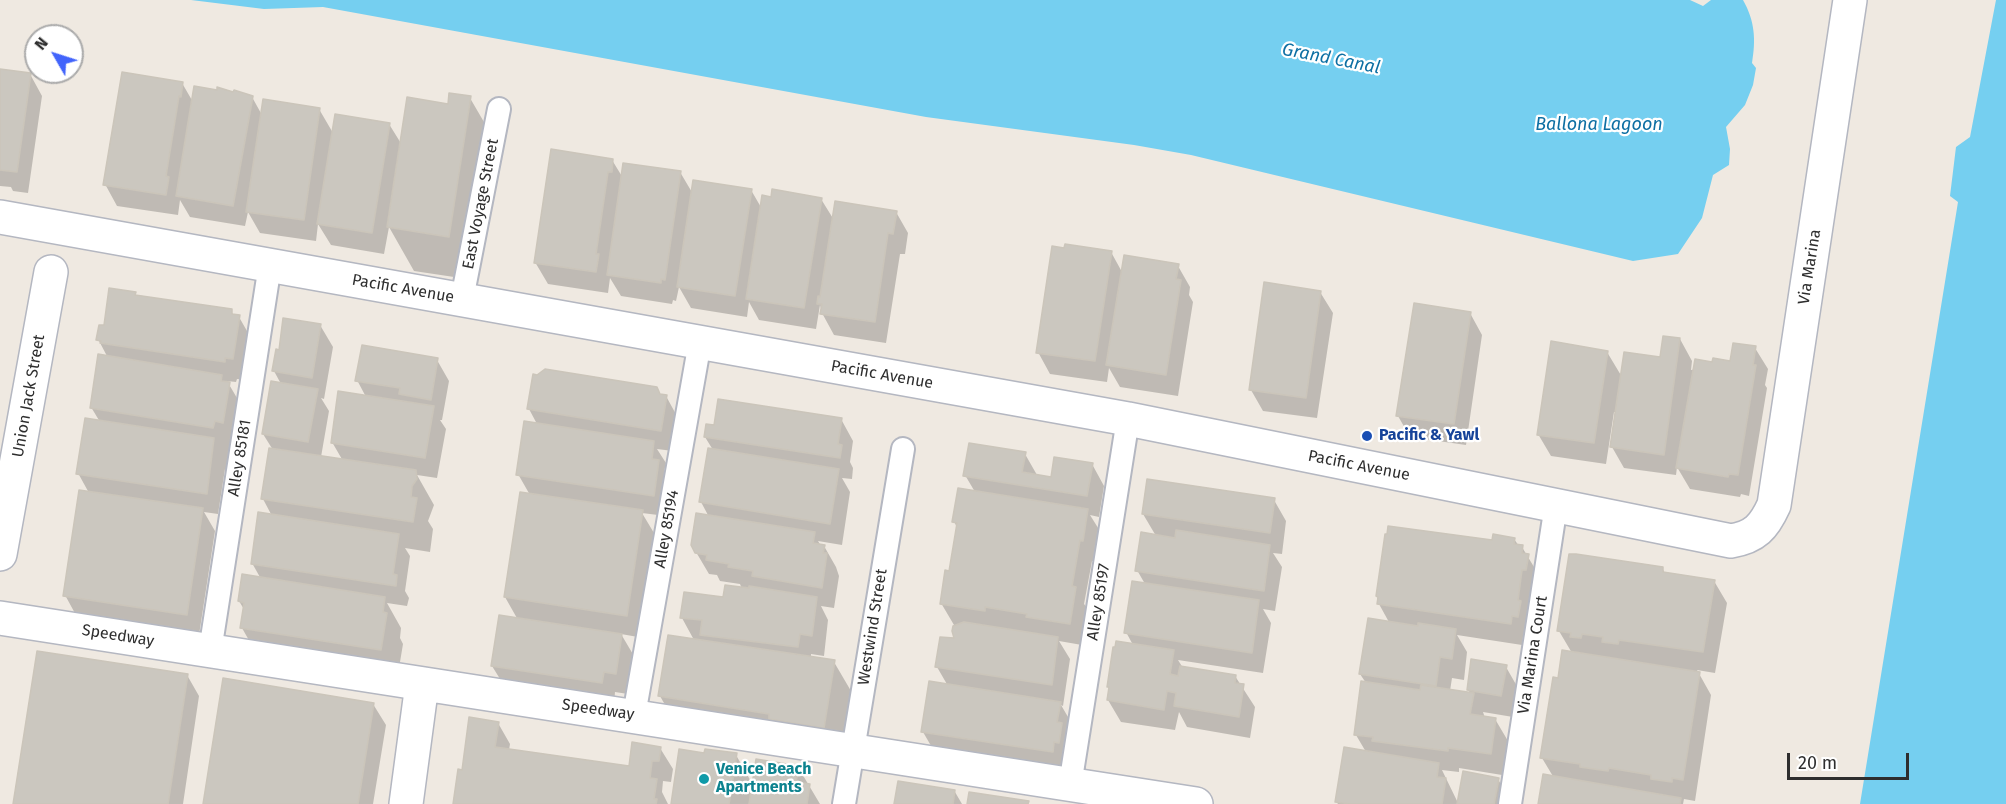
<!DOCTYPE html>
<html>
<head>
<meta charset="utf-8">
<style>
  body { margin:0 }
  #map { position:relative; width:2006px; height:804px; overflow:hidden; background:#efe9e1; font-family:"Fira Sans",sans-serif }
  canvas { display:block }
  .north { position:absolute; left:24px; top:24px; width:60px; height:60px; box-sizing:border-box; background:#fff; border:2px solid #ababab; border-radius:50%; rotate:309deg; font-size:16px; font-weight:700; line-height:24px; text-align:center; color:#2e2e2e }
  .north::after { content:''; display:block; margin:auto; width:21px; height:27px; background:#4264fb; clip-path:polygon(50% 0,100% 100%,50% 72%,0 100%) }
  .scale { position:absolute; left:1787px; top:753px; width:122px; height:27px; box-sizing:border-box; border:3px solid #2e2e2e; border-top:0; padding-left:8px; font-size:18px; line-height:21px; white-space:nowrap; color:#2e2e2e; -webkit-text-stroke:4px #fff; paint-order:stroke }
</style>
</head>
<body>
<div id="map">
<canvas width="2006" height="804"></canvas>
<div class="north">N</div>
<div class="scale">20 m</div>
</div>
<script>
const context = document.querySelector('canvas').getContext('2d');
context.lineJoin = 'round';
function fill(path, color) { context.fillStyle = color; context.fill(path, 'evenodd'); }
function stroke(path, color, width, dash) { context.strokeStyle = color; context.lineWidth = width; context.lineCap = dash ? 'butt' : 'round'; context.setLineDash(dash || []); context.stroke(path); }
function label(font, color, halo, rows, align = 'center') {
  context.font = font + ' "Fira Sans",sans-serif'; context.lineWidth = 4.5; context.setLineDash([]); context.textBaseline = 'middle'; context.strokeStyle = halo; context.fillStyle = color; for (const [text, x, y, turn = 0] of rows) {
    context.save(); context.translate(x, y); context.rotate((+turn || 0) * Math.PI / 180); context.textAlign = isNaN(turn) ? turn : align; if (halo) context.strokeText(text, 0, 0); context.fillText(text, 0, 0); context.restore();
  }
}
fill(new Path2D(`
  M191,0h1499l13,6 8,-6h32c12,21 13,40 9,63l4,5 -3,17 -8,20 -19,22 4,22 -1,16 -16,10 -11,43 -24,36 -45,7 -442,-106 -57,-10 -208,-28 -603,-110 -59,2z
  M1996,0h10v804h-146l98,-602 -8,-6 6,-49 14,-10z`), '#75cff0');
fill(new Path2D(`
  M0,70l30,4 12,22 -14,97 -15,-2 -2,-4 -11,-1z
  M182,83l11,19 59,-5 10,18 57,-6 14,24 56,-9 13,21 47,-40 21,-7 25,43 -21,139 -60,-9 -25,-44 -5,27 -53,-9 -13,-21 -2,17 -56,-8 -12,-21 -3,14 -55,-9 -10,-17 -2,15 -61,-9 -12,-22z
  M612,160l11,18 57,-6 13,22 58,-4 11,19 59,-10 13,21 62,-8 12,21 -3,21h-5l-14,89 -52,-8 -12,-22 -2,-8 -4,24 -57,-9 -10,-18 -2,15 -56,-9 -12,-21 -3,14 -3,-1 -1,4 -51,-8 -11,-18 -2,15 -60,-9 -13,-22z
  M1066,250l45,2 11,20 56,-6 12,21 -1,8 4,7 -15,94 -58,-9 -11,-19 -2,14 -57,-8 -12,-22z
  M1320,292l13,21 -16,105 -54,-7 -12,-21z
  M135,293l2,3 94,15 3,5 5,1 12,21 -6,42 -8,-1 -1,3 -9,-1 27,46 -16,44 -13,-2 -7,45 -14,-2 11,19 -16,104 -122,-18 -12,-22 24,-102 -11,-20 22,-51 -9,-15 17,-49 -10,-19 7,-12z
  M1470,313l12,22 -16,110 -56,-8 -12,-21z
  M320,325l13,22 -9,52 -3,-1 8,13 -8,46 22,4 -11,-19 34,-45 -9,-17 80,-20 12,21 -7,39h-2l6,9 -9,49 -20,-3 17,30 -6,16 5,8 -3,23 -25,-4 5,8 -5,35 4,7 -2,8 -20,-3 14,25 -1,10 3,6 -6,36 -138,-22 -17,-30 3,-17 -6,-10 22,-22 -9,-16 20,-47 -9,-17 10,-49 -10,-16 18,-50 -7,-13 6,-20z
  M1680,339l12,22 -1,9 40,-7 24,-15 13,21 -3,16 2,3 -18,108 -8,-2 -1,3 -50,-8 -13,-22 -1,8 -52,-7 -12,-21 5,-34 -3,-1 -8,52 -55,-8 -13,-22 69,-82 15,25 39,-19z
  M660,395l6,1 12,22 -5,33 -16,-2 9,14 -2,9 7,11 -5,33 -24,-3 12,20 -16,104 -17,-3 13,22 -6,38 -13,-2 -1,12 -109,-17 -13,-21 26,-46 -13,-23 25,-102 -12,-21 19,-50 -8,-15z
  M841,419l12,22 -3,21 3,6 -1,11 -10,-1 8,14 -8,53 -24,-4 3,5h3l12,21 3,9 -5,32 -13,-2 7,14 -4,36 -13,-2v4l23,4 17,29 -10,66 -164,-31 -17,-30 34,-56 -12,-22 60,-29 -2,-5 -20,-3 -3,-6 -8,-1 -13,-22 13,-35 -8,-15 12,-52 -8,-13z
  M1025,454l12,21 15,4 40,-15 12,22 -5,31 -9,-2 10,16 -5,30h-3l-8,43 4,5 -6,36 -23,-4 11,18 -7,47 -2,-1 24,41 -3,15 4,7 -2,18 -136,-11 -25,-43 25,-46 -11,-19 19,-27 2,-15h-4l-13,-22 9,-30 7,-45 -3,-7 21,-29 -10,-17z
  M1274,500l12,21 -4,33 -9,-1 9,14 -7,44 -12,-2 8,14 -8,50 -85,-13 5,8 52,8 20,31 -5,31 -63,-11 -8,-15 -4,18 -54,-8 -13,-22 2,-10 -2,-4 25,-41 -7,-13 19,-48 -8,-14 19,-34 -13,-22z
  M1514,539l5,7 3,1 18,30 -10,61 -7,-1 -1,8 -65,-10 10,17 -3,28 -12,-2 -2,13 21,3 -3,-4 38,-23 12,21 -5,29 -30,-5 2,6 10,1 13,22 -6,34 -43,-7v4l-17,-2 16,33 40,-24 12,22v3h-172l-2,-3 30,-49 -10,-17 10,-52 -6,-9 30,-50 -11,-20 -2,-8 117,-54z
  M1662,568l3,5 49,8 13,22 -12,70 -18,-3 14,25 -16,106 -11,-2 -1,5h-143l14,-26 -12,-20 17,-79 13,-26 -13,-22z
  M187,675l12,21 -16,108h-168z
  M373,704l13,21 -13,79h-168z
  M498,723l12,21 -1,6 121,18 30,-20 13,21 -2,13 -8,-1 -1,11 6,12h-214l9,-33z
  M705,755h31l17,30 45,-18 22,37h-148z
  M955,792l7,12h-67z`), '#0003');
const building = new Path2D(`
  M0,69l31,4 -14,99 -17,-2z
  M122,72l61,10 -2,15 -2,-1 -13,80 3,1 -3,18 -63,-10z
  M194,86l23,4v-3l16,5 1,-2 19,6 -20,110 -57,-10z
  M449,93l22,3 -22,141 -62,-10 20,-130 41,7z
  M263,99l57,9 -16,112 -58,-8z
  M335,114l55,9 -18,110 -55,-9z
  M551,149l62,10 -1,13h-4l-12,82h3l-3,18 -62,-9z
  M623,163l58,8 -16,109 -4,-1v4l-54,-8z
  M693,180l59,9 -17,107 -58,-9z
  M772,189l50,9 -18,110 -58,-9 16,-104 9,2z
  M835,201l62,10 -4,23 -5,-1 -13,89 -55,-8 2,-10h-5l1,-8 2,1z
  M1065,244l47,7 -17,110 -59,-8 16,-107 12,2z
  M1124,255l55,9 -3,15 5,1 -15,95 -60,-10z
  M1264,282l57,9 -15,107 -57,-8z
  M109,288l27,4 -1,3 97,14v5l8,1 -7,44 -8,-1v4l-125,-19 1,-2 -5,-1 3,-15h5z
  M1414,303l57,9 -17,112 -58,-8z
  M283,318l38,6 -9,54 -40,-7 4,-22 3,1z
  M1663,336l17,2 -16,117 -54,-8 14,-95 36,5z
  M1551,341l57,10 -14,92 -57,-8z
  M1733,343l23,3 -3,19h3l-18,110 -9,-1 -1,3 -52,-9 19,-109 17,3 1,-4 17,3z
  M362,345l76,13 -7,42 -32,-6 1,-6 -45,-7z
  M98,354l124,21 -1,6 9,1 -7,41 -8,-2 -2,7 -123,-20z
  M545,369l112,18 3,7 7,1 -6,36 -134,-22 6,-35 4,1z
  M271,381l47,8 -10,53 -46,-8z
  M338,391l96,15 -9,52 -94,-15z
  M718,399l124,19 -4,26 4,1 -2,13 -136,-21 2,-13 8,1z
  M85,418l129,20 -7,56 -131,-20z
  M524,421l130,20 -2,18 7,1 -5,36 -138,-21z
  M969,443l57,9 -4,20 29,5 3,-20 39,6 -6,33 -124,-20z
  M269,448l147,22 1,9 -5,7 -1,11 6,1 -4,24 -152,-23z
  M708,448l131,21 -9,55 -131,-22z
  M1147,479l128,19 -5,35 -128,-19z
  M958,488l130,21 -5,32 -3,-1 -8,46 4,1 -6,37 -44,-7 1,-3 -42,-7v4l-45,-7 5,-34 4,1 8,-48 -5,-1z
  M79,490l124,18 -16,107 -124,-19z
  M520,492l123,18 -16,106 -123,-19z
  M258,512l141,22 -6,40 4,1 -1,11 -145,-22z
  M696,513l119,19 -2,11 12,2 -2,8h4l-5,35 -70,-12 1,-5 -25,-4 1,-3 -23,-4 1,-5 -12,-2 -4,-8z
  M1388,526l104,14 1,-6 22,4 -1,6 9,1 -1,8 7,1 -3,16h-4l-4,30 3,1 -3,16 -6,-1 -1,8 -134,-20 1,-7 -2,-1 9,-62h2z
  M1176,530l94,15 -6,46 -129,-20 6,-39 34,6z
  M1569,554h7l87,13v5l52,8 -12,72 -84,-12 -1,4 -16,-2 1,-5 -21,-3 -1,4 -11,-1 1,-4 -14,-2z
  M242,574l143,23 -2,15 4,1 -6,37 -141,-22 4,-25 -6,-2z
  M1132,581l127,19 -7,53 -128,-20z
  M725,585l24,3v-2l68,11 -5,39 -12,-2 -2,13 -98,-12 2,-15 -22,-2 4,-26 39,5z
  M499,615l123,19 -6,40 -12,-2 -2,11 -111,-17z
  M1368,618l50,8v-3l38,6 -4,30 -12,-2 -4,29 -77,-12z
  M964,622l94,15 -6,48 -117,-18 5,-30 14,1 -2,-7 1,-5z
  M668,635l167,25 -11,68 -55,-9v-5l-111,-18z
  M1116,641l58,9 -4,24 8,2 2,-10 56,9 -1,8 9,1 -5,33 -65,-11 2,-13 -9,-2 -3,19 -57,-10 2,-13h-2l6,-40h2z
  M1562,650l138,22 -17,108 -11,-2v4l-21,-3v-4l-42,-7 -1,3 -28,-4v-3l-40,-6 13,-81 5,1z
  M37,651l151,23 -20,130h-155z
  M1471,659l36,6 -6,31 -34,-6z
  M223,678l151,25 -16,101h-155z
  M929,681l132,21 -4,20 5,1 -3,20 -5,-1 -1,10 -132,-20z
  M1361,681l59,9 1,-5 53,8 -4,21 26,4 -5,36 -43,-6v3l-76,-10 1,-4 -19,-2z
  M469,717l30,5 -4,25 134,19 3,-24 29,5 -2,14h-7l-2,17 7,1 -3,20h3l-1,5h-203l5,-35 4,1z
  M1344,747l95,16 -2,14 9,1 -4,26h-92l-15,-2z
  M679,749l25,4 1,-4 32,4 -8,51h-58z
  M756,759l43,7 -3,16 14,2 -3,20h-58z
  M1463,771l36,7 -5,26h-37z
  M1543,774l138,24 -1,6h-142z
  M898,781l57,9 -2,14h-59z
  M969,792l60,9 -1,3h-61z`);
fill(building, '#cbc7bf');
stroke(building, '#cbc5ba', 1.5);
const lane = new Path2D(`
  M462,299l37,-190
  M210,651l60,-386
  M634,715l66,-373
  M1070,785l58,-366
  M844,804l59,-355
  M1510,804l46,-299`);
const street = new Path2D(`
  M0,554l51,-282
  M0,618l1196,186
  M406,804l16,-120`);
const secondary = new Path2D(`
  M0,217l1128,202 603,122c24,-4 33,-14 43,-36l76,-505`);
stroke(lane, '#b4b7c1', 26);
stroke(street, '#b4b7c1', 36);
stroke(secondary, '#b4b7c1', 36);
stroke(lane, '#fff', 22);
stroke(street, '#fff', 33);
stroke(secondary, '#fff', 33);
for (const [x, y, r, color] of [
  [1367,436,6,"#1a4fb4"],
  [704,779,6,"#0f9aa8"]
]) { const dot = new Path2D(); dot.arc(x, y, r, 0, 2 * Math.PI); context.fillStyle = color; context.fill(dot); stroke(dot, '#fff', 2); }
label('16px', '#2e2e2e', '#fff', [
  ["East Voyage Street",481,204,-79],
  ["Via Marina",1810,267,-81],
  ["Pacific Avenue",403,289,10],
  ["Pacific Avenue",882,375,10],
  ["Union Jack Street",29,396,-80],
  ["Alley 85181",240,458,-81],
  ["Pacific Avenue",1359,466,11],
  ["Alley 85194",667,529,-80],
  ["Alley 85197",1099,602,-81],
  ["Westwind Street",873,627,-81],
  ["Speedway",118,636,9],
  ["Via Marina Court",1533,655,-81],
  ["Speedway",598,710,8]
]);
label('bold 16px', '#164399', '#fff', [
  ["Pacific & Yawl",1379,436]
], 'left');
label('bold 16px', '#0d838f', '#fff', [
  ["Venice Beach",716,770],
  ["Apartments",716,788]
], 'left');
label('italic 18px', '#0d6fa3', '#fff', [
  ["Grand Canal",1331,59,11],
  ["Ballona Lagoon",1599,125]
]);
</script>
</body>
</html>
